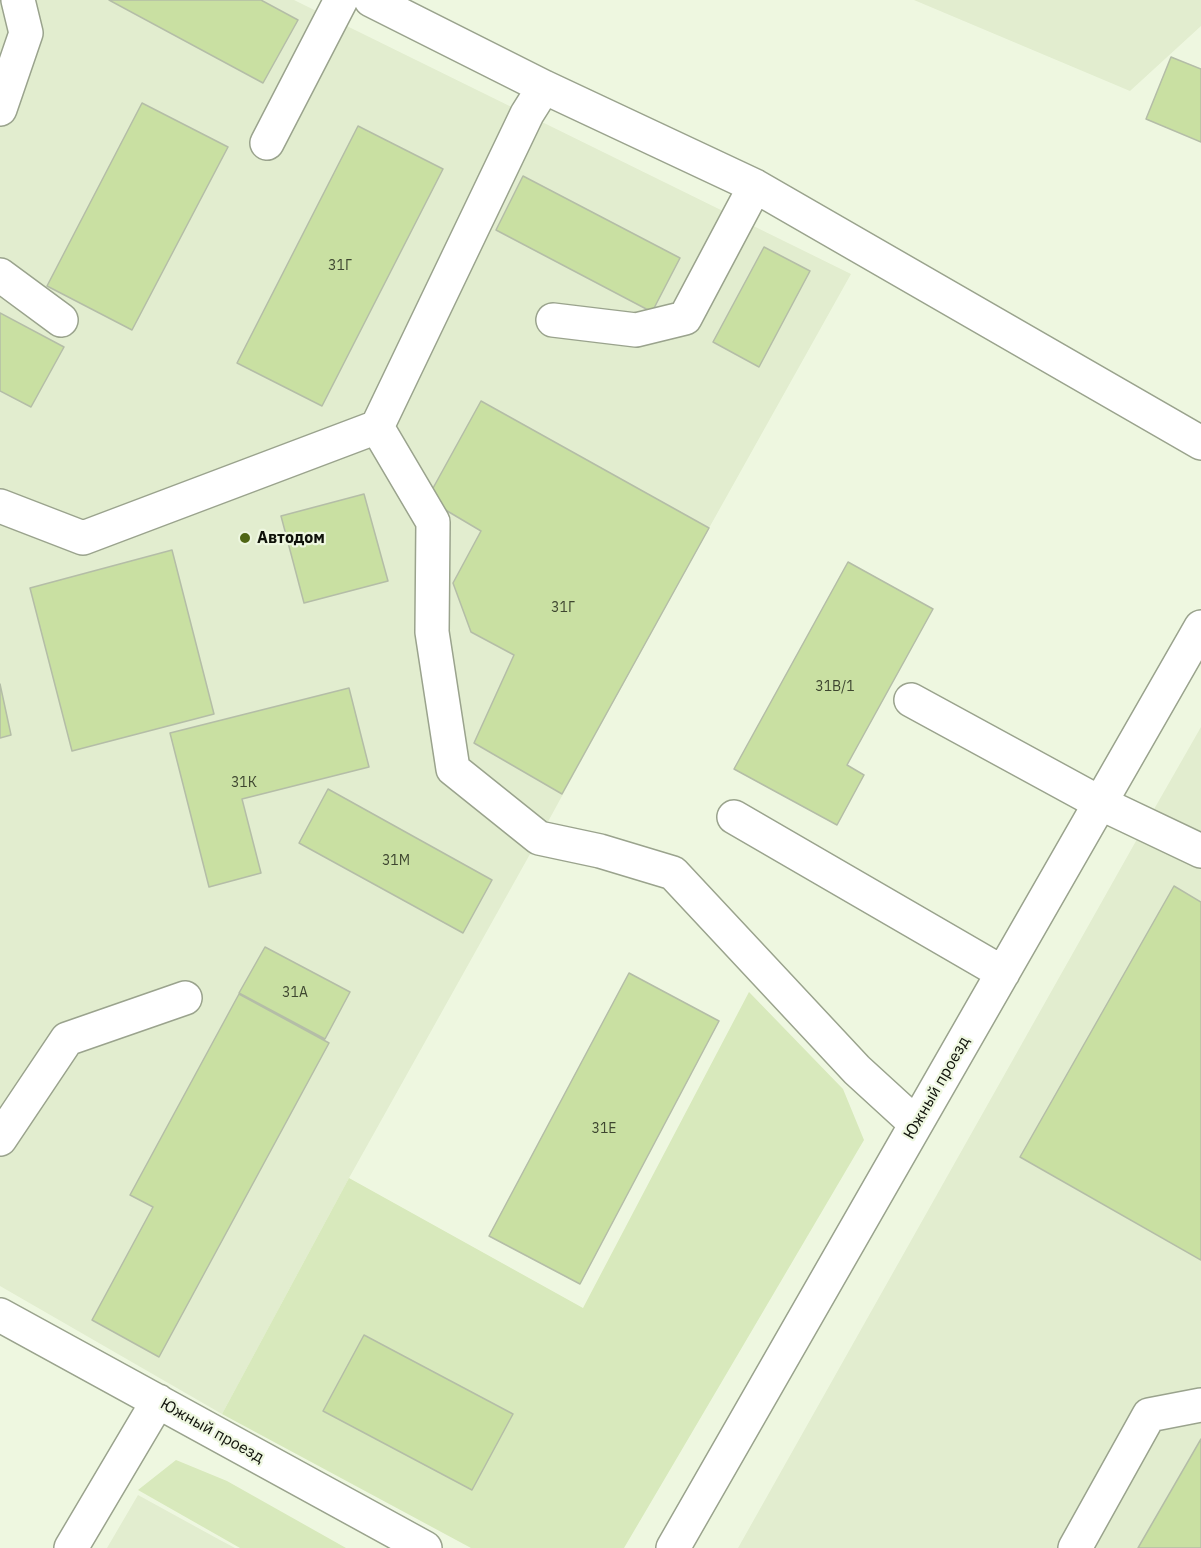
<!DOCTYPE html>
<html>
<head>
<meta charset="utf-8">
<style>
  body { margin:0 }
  canvas { display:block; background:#eef7e0 }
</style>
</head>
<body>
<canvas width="1201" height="1548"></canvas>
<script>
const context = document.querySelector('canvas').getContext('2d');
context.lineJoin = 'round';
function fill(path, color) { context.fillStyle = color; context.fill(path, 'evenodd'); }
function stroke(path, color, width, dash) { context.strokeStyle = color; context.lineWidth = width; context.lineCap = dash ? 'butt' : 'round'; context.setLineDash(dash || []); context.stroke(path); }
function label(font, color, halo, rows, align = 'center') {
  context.font = font + ' "IBM Plex Sans",sans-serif'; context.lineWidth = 4.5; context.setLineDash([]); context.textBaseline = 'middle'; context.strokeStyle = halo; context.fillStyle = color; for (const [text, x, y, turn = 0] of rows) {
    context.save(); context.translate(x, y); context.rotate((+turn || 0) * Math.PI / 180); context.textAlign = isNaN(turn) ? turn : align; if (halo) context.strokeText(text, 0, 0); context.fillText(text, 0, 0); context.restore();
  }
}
fill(new Path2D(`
  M0,0h294l557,274 -142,254 -170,310 -190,340 -127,236 -222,-128z
  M914,0h287v26l-71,65z
  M1201,727v821h-463l407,-723z
  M138,1495l82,45 15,8h-128z`), '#e2edcf');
fill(new Path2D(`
  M749,992l94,97 21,51 -240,408h-153l-249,-134 127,-236 234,130z
  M176,1460l51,21 119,67h-106l-102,-58z`), '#d8e9bc');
const building = new Path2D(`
  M109,0h152l37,20 -35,63z
  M1171,57l30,12v73l-55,-23z
  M142,103l86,44 -96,183 -85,-44z
  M358,126l85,43 -121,237 -85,-43z
  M523,176l157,82 -28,54 -156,-82z
  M764,247l46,24 -51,96 -46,-25z
  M0,313l64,34 -33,60 -31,-16z
  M481,401l228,127 -147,266 -88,-51 40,-88 -43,-23 -18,-49 28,-52 -54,-32z
  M364,494l24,87 -84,22 -23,-87z
  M172,550l42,164 -142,37 -42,-163z
  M848,562l85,47 -86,156 17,10 -27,50 -103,-56z
  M0,684l11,51 -11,3z
  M349,688l20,79 -127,32 19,74 -52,14 -39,-154z
  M328,789l164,91 -29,53 -164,-90z
  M1174,886l27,16v358l-181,-103z
  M265,947l85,45 -25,47 -86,-46z
  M629,973l90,48 -139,263 -91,-48z
  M239,994l90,49 -170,314 -67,-37 61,-113 -23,-12z
  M364,1335l149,79 -41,76 -149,-79z
  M1201,1439v109h-63z`);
fill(building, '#c9e0a2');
stroke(building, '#b4bda7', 1.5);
const minor = new Path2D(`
  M371,0l173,87 211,99 446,257
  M0,109l26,-76 -8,-33
  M267,143l74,-143
  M0,275l61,45
  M553,320l83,10 49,-12 70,-132
  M377,427l56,95 -1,110 21,137 86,69 61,13 73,22 184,197 59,54
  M0,506l83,32 294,-111 150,-313 17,-27
  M911,700l189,103 101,48
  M734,817l269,156
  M0,1139l67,-100 118,-41
  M0,1315l425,233
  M71,1548l87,-147
  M673,1548l528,-921
  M1075,1548l74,-133 52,-10`);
stroke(minor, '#9aa38d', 36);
stroke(minor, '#fff', 33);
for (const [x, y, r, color] of [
  [245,538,6,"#4f6614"]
]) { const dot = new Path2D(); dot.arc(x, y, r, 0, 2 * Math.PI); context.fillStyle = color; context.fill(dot); stroke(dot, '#eef7e0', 2); }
label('14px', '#3e4630', null, [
  ["31Г",340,266],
  ["31Г",563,608],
  ["31В/1",835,687],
  ["31К",244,783],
  ["31М",396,861],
  ["31А",295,993],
  ["31Е",604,1129]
]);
label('bold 16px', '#0f120a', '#eef7e0', [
  ["Автодом",257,538]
], 'left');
label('16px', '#0f120a', '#eef7e0', [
  ["Южный проезд",937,1088,-60],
  ["Южный проезд",212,1431,29]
]);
</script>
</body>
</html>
